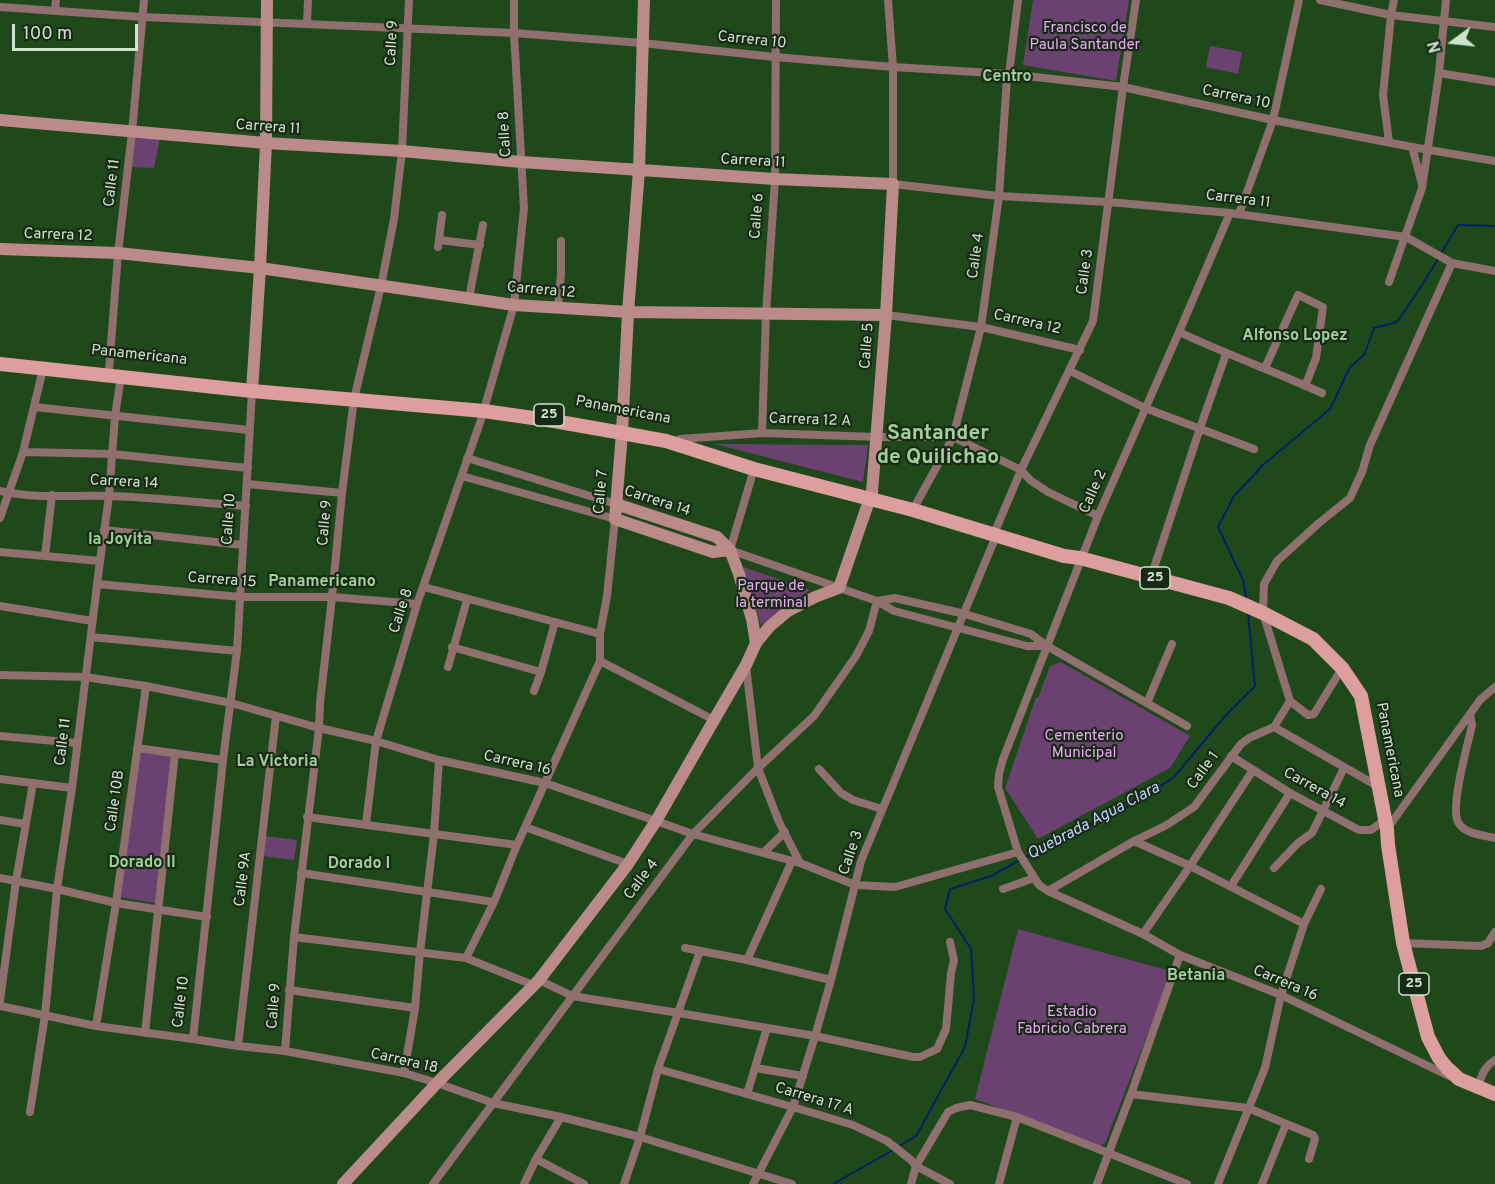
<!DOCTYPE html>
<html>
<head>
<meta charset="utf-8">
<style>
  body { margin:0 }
  #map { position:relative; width:1495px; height:1184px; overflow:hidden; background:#1f491a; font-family:Overpass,sans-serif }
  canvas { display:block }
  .north { position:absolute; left:1423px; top:12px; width:60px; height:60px; -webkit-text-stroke:4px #182a15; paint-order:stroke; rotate:255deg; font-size:16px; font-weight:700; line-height:24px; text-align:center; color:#cde5ca }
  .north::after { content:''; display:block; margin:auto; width:21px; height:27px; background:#cde5ca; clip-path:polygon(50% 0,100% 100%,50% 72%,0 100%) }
  .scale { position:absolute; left:12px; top:24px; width:126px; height:27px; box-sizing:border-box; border:3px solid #cde5ca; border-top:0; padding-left:8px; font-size:18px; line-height:21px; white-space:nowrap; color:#cde5ca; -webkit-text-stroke:4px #182a15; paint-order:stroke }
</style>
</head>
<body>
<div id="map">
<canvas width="1495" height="1184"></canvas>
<div class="north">N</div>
<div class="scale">100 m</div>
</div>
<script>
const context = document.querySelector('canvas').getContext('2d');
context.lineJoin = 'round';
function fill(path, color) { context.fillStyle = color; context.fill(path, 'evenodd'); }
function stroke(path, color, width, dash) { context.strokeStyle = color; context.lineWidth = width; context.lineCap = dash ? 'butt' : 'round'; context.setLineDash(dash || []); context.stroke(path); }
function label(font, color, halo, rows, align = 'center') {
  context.font = font + ' Overpass,sans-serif'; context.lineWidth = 4.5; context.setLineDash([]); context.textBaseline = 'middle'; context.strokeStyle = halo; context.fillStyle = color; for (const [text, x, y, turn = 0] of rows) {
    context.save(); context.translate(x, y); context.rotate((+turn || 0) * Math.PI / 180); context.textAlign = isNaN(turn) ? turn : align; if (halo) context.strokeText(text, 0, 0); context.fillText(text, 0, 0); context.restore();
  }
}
fill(new Path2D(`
  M1033,0h96l-13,81 -93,-16z
  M1210,46l32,6 -4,22 -32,-7z
  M134,134l26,3 -6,31 -23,-1z
  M715,444l153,1 -5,37z
  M743,567l67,23 -49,35z
  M1061,662l129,74 -20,32 -132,71 -33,-51 31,-91 2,1 12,-32z
  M140,752l33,4 -18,147 -36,-6z
  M264,836l33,4 -3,20 -32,-4z
  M1018,929l152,42 1,3 -66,169 -6,3 -124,-47z`), '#6b4172');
stroke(new Path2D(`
  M1246,598l-3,-18 -25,-53 16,-31 30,-32 66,-55 20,-42 14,-12 10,-27 23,-6 27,-40 34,-57 37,1
  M899,1146l17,-10 49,-89 9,-48 -3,-50 -26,-40 5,-20 41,-13 47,-26 97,-47 39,-26 51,-61 30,-30 -7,-73
  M833,1184l62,-35`), '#002169', 2);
stroke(new Path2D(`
  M888,0l5,67v117l106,12 110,6 121,11 176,24 46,26 43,8
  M1320,0l71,15 104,12
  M0,7l143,10 371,16 128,10 133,14 118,10 116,7 114,13 150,33 139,27 83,14
  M55,11l1,-11
  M307,23l1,-23
  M1439,73l56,9
  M1389,142l-6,-47 8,-80 3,-15
  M1412,147l10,37
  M1230,213l-51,119 -81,184 -95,243 -4,15 -1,13 20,65 21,33 9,6 95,43 37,21 101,40 168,81
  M1239,214l34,-94 26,-120
  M439,240l41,5
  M438,247l4,-32
  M1389,282l33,-94 17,-115 7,-73
  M469,298l14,-73
  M558,308l3,-34v-33
  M886,315l95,12 99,23
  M1179,332c47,22 96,40 143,61
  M1265,368l33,-73 25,12 -7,51 -11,28
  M109,370l9,-117 14,-121 12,-132
  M1070,371l75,37 109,41
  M485,406l29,-101 10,-97 -10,-175v-33
  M34,407l215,23
  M762,433l4,-119 9,-135 1,-179
  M680,439l82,-6 115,4h76l68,33 9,10 18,12 50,24
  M23,452l89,2 136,14
  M467,458l149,46
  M754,469l-24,81 147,51 17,10 133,35h20
  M462,476l153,43 -8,77 -7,38v27l-83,184 -23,57 -28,56
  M248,484l94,9
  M0,491c34,8 72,4 107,5 46,1 93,7 139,10
  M916,504l37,-67 28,-110 18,-131 8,-118 2,-4 9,-74
  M0,518l23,-66 20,-83
  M996,529l25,-59 72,-149 30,-234 13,-87
  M104,530l139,15
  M0,552l100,9
  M45,556l7,-61
  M1151,577l49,-149 26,-74
  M97,584l144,13h91l85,7
  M424,587l176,47
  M877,601l18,-3 70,16 66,20 16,12 140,80
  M0,606l92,15
  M91,637l146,14
  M452,647l89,25
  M600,661l114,59
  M746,666l12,102 21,54 21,41
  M448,667l19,-67
  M0,675l85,2 61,9 85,17 88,25 57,13 63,19 106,23 111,38 37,13 107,29 55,22 40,2 123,-35
  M534,691l7,-19 14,-50
  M1290,701l18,14 6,-1 28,-46
  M1147,703l25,-59
  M1470,714l2,11c-4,19 -22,81 -14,97 6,12 25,13 37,16
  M1274,727l105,60
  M0,736l77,7
  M137,748l86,12
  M1231,756l59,37 69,37h12l14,-10
  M819,769l22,24 12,7 29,9
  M0,779l72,9
  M307,817l210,28
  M0,820l25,4
  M366,824l10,-83 41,-137 67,-193
  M525,827l103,37
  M1387,829l93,-129 15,-13
  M1134,841l56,25 114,58
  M764,852l21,-20
  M1274,868l24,-25 14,-10 32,-65
  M301,873l193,29
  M0,878l57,11 59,14 91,14
  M1231,886l59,-93
  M1003,889l31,-11
  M1048,891l86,-50 31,-15 29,-19 47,-63 8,-6 25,-11 16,-26 -27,-88 1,-29 13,-23 42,-38 31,-25 12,-26 8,-27 82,-182
  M1143,934l47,-68 63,-96
  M294,937l172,21 67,27
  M1403,943l78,3 7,-3 7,-11
  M685,948l62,12 84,20
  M747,960l45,-99
  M539,980l33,16 107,17 136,23 98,21h7l17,-8 9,-20 5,-56 3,-13 -4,-18
  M289,990l126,18
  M0,1001l16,-120 17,-98
  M0,1006l96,20 97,13 45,7 47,5 119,22 33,10 56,20 68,14 79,20 152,47
  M96,1026l20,-123 30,-217
  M145,1033l30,-280
  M193,1039l30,-279 14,-109 15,-260
  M238,1046l38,-330
  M285,1051l9,-114 25,-209 1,-25 12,-106 10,-104 12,-94 27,-113 13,-67 8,-68 7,-151
  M756,1068l47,8
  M658,1069l135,38 60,18 34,16 24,19 5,6 34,18
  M404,1073l11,-65 5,-56 14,-118 5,-74
  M1478,1086c4,-11 6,-19 17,-26
  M747,1094l20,-66
  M1131,1094l117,14 65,27 2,4 -6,20
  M30,1112l15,-97 12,-126 15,-101 28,-227 9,-65 6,-80 6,-40
  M536,1159l48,25
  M433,1184l260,-350 65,-66 56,-52 42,-60 13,-25 8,-30
  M524,1184l12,-25 25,-42
  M624,1184l16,-47 18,-68 42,-118
  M753,1184l40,-77 22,-71 16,-56 30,-119 135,-325
  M911,1184l5,-18 32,-54 8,-4 14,-3 47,12 170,67
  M999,1184l18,-67
  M1097,1184l34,-90 49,-139
  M1218,1184l47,-116 16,-73 23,-71 17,-35
  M1262,1184l24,-60`), '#8f706e', 8);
stroke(new Path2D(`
  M644,0l-5,170 -11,142 -6,121 -7,86 98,33 17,-2
  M0,120l266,23 136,8 119,11 254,17 118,5 -7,131 -14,177 -33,96 -24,9 -27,14 -19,16 -13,16 -10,22 -32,55 -58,101 -28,43 -89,116 -102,103 -94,101
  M0,249l118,4 142,15 254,37 114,7 258,3
  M252,391l8,-123 6,-125 1,-143
  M616,504l101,33 13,13 9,24 13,45 4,24`), '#bb8b89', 12);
stroke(new Path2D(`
  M0,364l252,27 232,20 70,10 68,12 44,8 88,28 159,41 151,46 16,2 149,40 34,15 50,26 29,29 19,28 26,133 1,16 15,98 25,94 11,21 8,10 12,11 36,15`), '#dd9f9d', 14);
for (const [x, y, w] of [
  [549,415,30],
  [1155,578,30],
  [1414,984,30]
]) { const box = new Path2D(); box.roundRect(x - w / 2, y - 11, w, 22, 4.5); context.fillStyle = '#182a15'; context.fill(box); stroke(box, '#cde5ca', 1.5); }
label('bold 14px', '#cde5ca', null, [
  ["25",549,415],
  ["25",1155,578],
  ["25",1414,984]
]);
label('15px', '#eda9f9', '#182a15', [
  ["Francisco de",1085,29],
  ["Paula Santander",1085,46],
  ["Parque de",771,587],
  ["la terminal",771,604],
  ["Cementerio",1084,737],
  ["Municipal",1084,754],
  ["Estadio",1072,1013],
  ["Fabricio Cabrera",1072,1030]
]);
label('15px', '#cde5ca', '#182a15', [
  ["Carrera 10",752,41,6],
  ["Calle 9",393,43,-87],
  ["Carrera 10",1236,98,12],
  ["Carrera 11",268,128,4],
  ["Calle 8",506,134,-93],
  ["Carrera 11",753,162,3],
  ["Calle 11",113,183,-83],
  ["Carrera 11",1238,200,7],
  ["Calle 6",758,216,-86],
  ["Carrera 12",58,236,2],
  ["Calle 4",977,256,-82],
  ["Calle 3",1086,272,-82],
  ["Carrera 12",541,291,5],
  ["Carrera 12",1027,323,13],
  ["Calle 5",868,346,-86],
  ["Panamericana",139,356,6],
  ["Panamericana",623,411,11],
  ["Carrera 12 A",810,421,2],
  ["Carrera 14",124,483,3],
  ["Calle 7",602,492,-85],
  ["Calle 2",1094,492,-66],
  ["Carrera 14",657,502,18],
  ["Calle 10",230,519,-86],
  ["Calle 9",326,523,-85],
  ["Carrera 15",222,581,4],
  ["Calle 8",402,611,-72],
  ["Calle 11",64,742,-83],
  ["Panamericana",1389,750,79],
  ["Carrera 16",517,764,13],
  ["Calle 1",1204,771,-54],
  ["Carrera 14",1314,789,29],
  ["Calle 10B",116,801,-82],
  ["Calle 3",852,853,-71],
  ["Calle 9A",244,879,-83],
  ["Calle 4",642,880,-53],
  ["Carrera 16",1285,984,23],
  ["Calle 10",182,1002,-83],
  ["Calle 9",275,1006,-86],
  ["Carrera 18",404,1062,13],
  ["Carrera 17 A",814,1100,17]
]);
label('bold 16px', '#a0cf99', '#182a15', [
  ["Centro",1007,78],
  ["Alfonso Lopez",1295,337],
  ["la Joyita",120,541],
  ["Panamericano",322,583],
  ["La Victoria",277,763],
  ["Dorado II",142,864],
  ["Dorado I",359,865],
  ["Betania",1196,977]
]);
label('italic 16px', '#bcd4ff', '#182a15', [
  ["Quebrada Agua Clara",1094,822,-28]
]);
label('bold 21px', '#a0cf99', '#182a15', [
  ["Santander",938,435],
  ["de Quilichao",938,459]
]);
</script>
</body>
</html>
